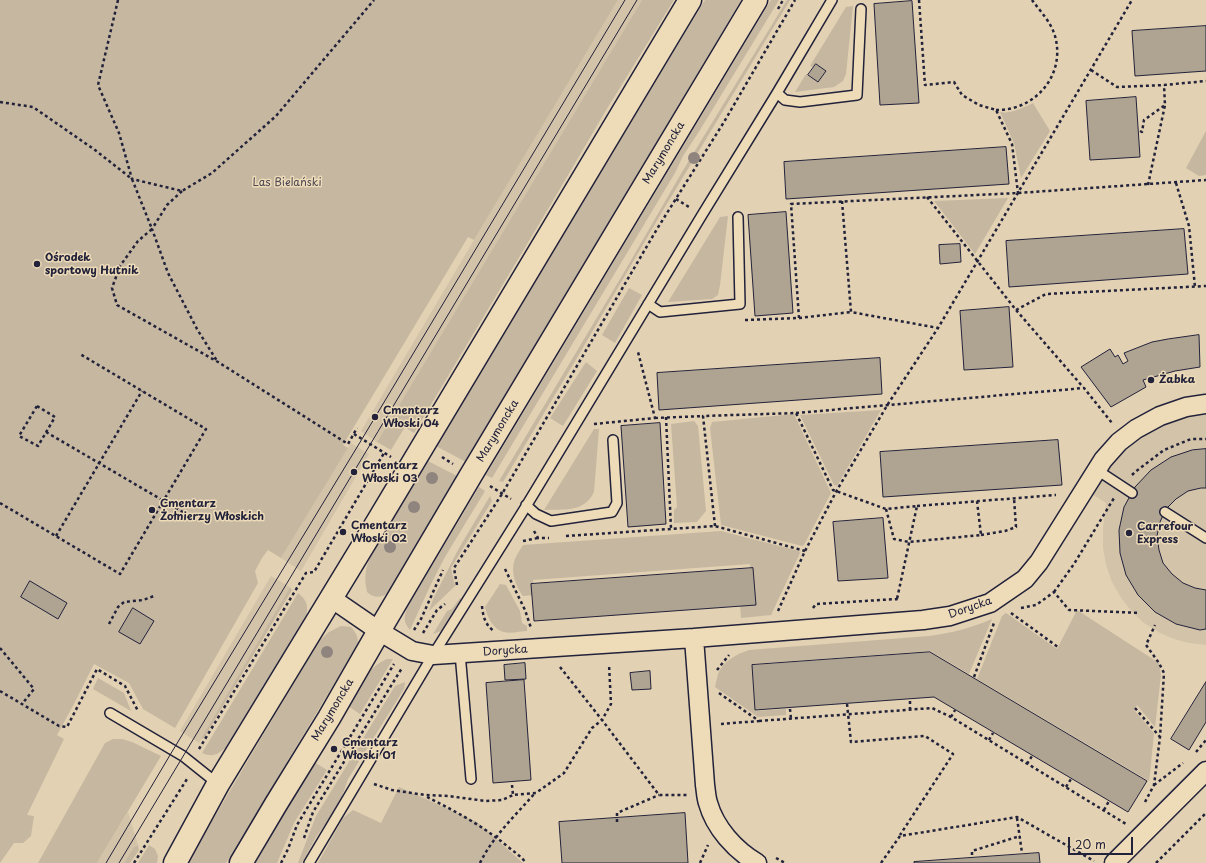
<!DOCTYPE html>
<html>
<head>
<meta charset="utf-8">
<style>
  body { margin:0 }
  #map { position:relative; width:1206px; height:863px; overflow:hidden; background:#e2d1b2; font-family:"Playpen Sans",sans-serif }
  canvas { display:block }
  .scale { position:absolute; left:1068px; top:837px; width:65px; height:18px; box-sizing:border-box; border:2px solid #22223b; border-top:0; padding-left:5px; font-size:12px; line-height:14px; white-space:nowrap; color:#22223b; -webkit-text-stroke:3px #eedcb9; paint-order:stroke }
</style>
</head>
<body>
<div id="map">
<canvas width="1206" height="863"></canvas>
<div class="scale">20 m</div>
</div>
<script>
const context = document.querySelector('canvas').getContext('2d');
context.lineJoin = 'round';
function fill(path, color) { context.fillStyle = color; context.fill(path, 'evenodd'); }
function stroke(path, color, width, dash) { context.strokeStyle = color; context.lineWidth = width; context.lineCap = dash ? 'butt' : 'round'; context.setLineDash(dash || []); context.stroke(path); }
function label(font, color, halo, rows, align = 'center') {
  context.font = font + ' "Playpen Sans",sans-serif'; context.lineWidth = 3; context.setLineDash([]); context.textBaseline = 'middle'; context.strokeStyle = halo; context.fillStyle = color; for (const [text, x, y, turn = 0] of rows) {
    context.save(); context.translate(x, y); context.rotate((+turn || 0) * Math.PI / 180); context.textAlign = isNaN(turn) ? turn : align; if (halo) context.strokeText(text, 0, 0); context.fillText(text, 0, 0); context.restore();
  }
}
fill(new Path2D(`
  M618,0h24l-265,442 -16,-11 113,-191z
  M1206,412v233l-17,-2 -15,-4 -14,-6 -16,-10 -12,-11 -10,-13 -10,-17 -6,-17 -3,-18v-19l3,-25 -14,-9 17,-31 25,-22 23,-15 31,-12z
  M351,443l18,11 -68,117 -20,-13z
  M271,576l19,11 -91,156 -19,-12z
  M128,812l10,33 -4,2 -10,16h-27z`), '#d3c3a8');
fill(new Path2D(`
  M0,0h618l-144,240 -6,-3 -125,208 5,3 -67,110 -13,-8 -6,8 -7,13 3,12 -83,145 -32,-19 -14,-26 -35,-19 -20,40 -17,31 7,4 -37,76 7,1 -3,20 -8,7h-9l-14,20z
  M642,0h32l-69,112 -54,92 -137,229 -9,-6 -14,23 -14,-8z
  M705,0h36l-275,462 -30,-16z
  M771,0h8l-79,130 -17,26 -8,17 -183,305 -6,-3z
  M787,0h3l-125,207 -91,156 -71,119 -4,-1 127,-212 56,-97z
  M853,6l-7,68 -3,7 -9,6 -39,5 11,-18 12,8 8,-11 -10,-7 -3,3 -3,-1 36,-59z
  M1033,103l17,28 -29,47 -7,-35 -14,-31c11,2 23,-4 33,-9z
  M1206,131v44l-7,1 -13,-8z
  M1008,198l-33,56 -41,-53z
  M728,216l-8,69 -2,10 -6,4 -44,3 52,-85z
  M629,288l13,7 -27,48 -13,-8z
  M586,362l11,9 -34,55 -13,-8z
  M881,410l-44,76 -3,-1 -34,-70z
  M794,414l37,79 -27,52 -2,1 -81,-21 -11,-97 2,-6z
  M694,421l4,5 8,85 -9,11 -23,1v-13l3,-3 -6,-83z
  M594,429h5l-5,63c-10,21 -30,17 -50,18z
  M428,461l29,15 -70,118c-8,4 -13,4 -20,-2 -3,-14 -2,-22 3,-35z
  M479,487l6,4 -40,66 -14,27 -21,46c-7,-9 -6,-12 -3,-22z
  M490,496l2,5 -41,67 4,18 -26,25 4,-12 26,-51z
  M721,531l78,20 1,2 -29,62 -30,3 -1,-14 13,-1 -3,-39 -217,16 1,15 -11,1c-7,-9 -13,-25 -8,-37 2,-5 5,-9 8,-14z
  M500,584l6,1 14,26 2,12 5,3v5c-6,0 -16,3 -23,1 -10,-2 -17,-15 -19,-25z
  M290,587l2,3 -88,148 -3,1z
  M298,593c10,8 10,13 8,24l-79,130c-10,7 -13,11 -25,6z
  M460,598l4,2 -23,31 -8,3 14,-23 5,-2z
  M1077,610l82,53 2,12 -6,52 -18,-22 -3,5 20,23 -4,41 -1,7 -172,-102 25,-63 4,-3 51,36z
  M992,619l-23,55 -39,-23 -178,13 3,47 31,-2v6l-28,2 -43,-30c1,-4 2,-9 3,-13 5,-13 19,-20 31,-24l180,-14c23,-3 42,-8 63,-17z
  M341,626l10,1c5,6 7,9 7,17l-132,219h-39l132,-222 10,-9z
  M387,659h6l-33,55 -12,-8c11,-18 19,-39 39,-47z
  M98,678l26,15 7,18 -38,-22z
  M405,682l-1,7 -56,90 -9,26 -23,32 -14,26h-4l18,-47 79,-130z
  M113,739h9l10,3 29,14 -64,107h-59l67,-120z
  M314,762l13,8 -33,53 -17,40h-23z
  M399,787l78,35 46,41h-205l25,-45 10,-8 28,13z
  M138,845l1,5 -9,13h-6l10,-16z
  M149,845l6,4 3,7 -1,7h-19z`), '#c6b7a0');
const building = new Path2D(`
  M912,1l7,102 -39,2 -6,-101z
  M1206,26v45l-71,5 -3,-45z
  M816,64l10,7 -8,11 -10,-7z
  M1136,97l4,60 -50,3 -4,-59z
  M1006,147l3,37 -223,15 -2,-37z
  M786,212l7,101 -38,3 -7,-101z
  M1184,229l4,45 -179,13 -3,-46z
  M960,244l1,18 -21,2 -1,-19z
  M1009,307l4,60 -49,3 -4,-59z
  M1199,335l1,32 -25,4 -32,9 3,7 -35,20 -30,-40 29,-18 5,8 3,-2 5,9 5,-3 -4,-8 28,-11 16,-3z
  M880,358l2,36 -223,16 -2,-37z
  M660,423l6,101 -38,3 -7,-101z
  M1058,440l4,45 -179,12 -3,-45z
  M1206,449v39h-5l-13,3 -12,8 -10,10 -6,13 -3,14 2,14 4,13 9,11 11,9 12,5 11,2v39l-6,1 -24,-6 -21,-12 -17,-17 -12,-20 -6,-22 -1,-23 5,-23 11,-20 16,-17 20,-13 21,-7z
  M883,518l5,60 -50,3 -5,-59z
  M753,568l3,37 -222,16 -3,-37z
  M30,581l37,22 -9,16 -37,-22z
  M133,608l21,13 -14,23 -21,-12z
  M930,652l217,129 -19,31 -194,-115 -179,13 -3,-45z
  M525,663l1,16 -21,1 -1,-15z
  M650,671l1,18 -19,1 -2,-17z
  M524,680l7,100 -38,3 -7,-100z
  M1206,682v40l-17,28 -18,-11z
  M685,813l3,50h-126l-3,-41z
  M1039,853l1,10h-126v-1z`);
fill(building, '#afa392');
stroke(building, '#22223b', 1);
const service = new Path2D(`
  M777,93l8,7 15,2 57,-7 4,-86
  M648,304l12,8 80,-8 -2,-87
  M1097,470l35,23
  M526,505l10,9 15,7 61,-9 5,-9 -4,-63
  M1165,512l41,26
  M460,653l11,126
  M110,713l73,43 35,28
  M309,863l124,-208 92,-147 177,-293 75,-122 55,-93`);
const minor = new Path2D(`
  M331,598l48,33 33,20 21,4 261,-17 229,-18 27,-4 40,-13 35,-24 14,-17 64,-102 16,-18 17,-13 24,-13 26,-9 20,-3
  M694,638l11,147c1,6 1,12 3,18 7,25 27,47 49,60
  M1114,863l92,-92`);
const secondary = new Path2D(`
  M175,863l43,-79 154,-253 318,-531
  M241,863l35,-59 53,-86 50,-87 92,-156 285,-475`);
stroke(service, '#22223b', 12);
stroke(minor, '#22223b', 21);
stroke(secondary, '#22223b', 25);
stroke(new Path2D(`
  M118,0l-20,85 21,48 13,46 50,12 30,-18 64,-57 98,-116
  M919,0l6,85 29,-3 8,13 17,10 17,5 16,34 6,49
  M778,9l5,-9
  M1091,70l26,17 47,-2 42,-4
  M0,102l33,5 62,43 37,29 20,50 -14,12 -18,25 -8,22 5,17 101,57 130,82 9,-16
  M996,110c39,1 70,-35 59,-74 -4,-14 -15,-25 -23,-36
  M1140,131l2,1 2,-12 21,-15 -1,-20
  M1176,183l13,43 6,61
  M1148,185l17,-80
  M182,191l-15,14 -15,24 16,44 29,56 20,32
  M927,197l89,113 67,77
  M676,199l13,8
  M842,201l9,111 87,16
  M1016,310l30,-16 160,-8
  M799,318l52,-6
  M745,320l54,-2 -8,-114 227,-11 188,-13
  M37,406l18,11 -17,29 -19,-10z
  M796,413l288,-25 28,35
  M666,417l5,112
  M655,418l48,-2
  M594,424l61,-6 -17,-66
  M46,432l140,82
  M354,434l37,23
  M442,457l11,7
  M1132,475l3,-3 29,-22 27,-11h15
  M490,486l21,13
  M0,503l120,71 86,-145 -126,-75
  M917,506l139,-11
  M886,509l8,30 15,3 72,-7 -4,-34
  M715,526l-12,-110 93,-3 37,77 53,19 31,-3 -20,93
  M534,531l4,7h11
  M981,535l24,-4 11,-4 -2,-29
  M56,536l86,-145
  M566,536l149,-10 90,25
  M523,541l15,-3
  M505,569l20,41 6,18
  M457,585l-3,-17 48,-74 155,-265 67,-107 71,-122
  M1054,592l20,-28 40,-66
  M482,606c1,10 3,19 12,25
  M813,608l3,-4 81,-5 3,1
  M1021,608l15,-3 18,-13 15,18 71,3
  M778,611l27,-60 32,-61 51,-86 50,-76 194,-328
  M1011,613l47,34
  M109,624l9,-17 6,-5 19,-2 11,-4
  M414,630l7,-11 22,-49
  M423,633l14,-23 8,-6
  M0,648l34,41 -12,15
  M560,667l42,53 9,-16 -2,-40
  M717,670l12,-15
  M974,677l20,-54
  M0,691l59,35 8,1 30,-58 28,17 13,25
  M719,693l40,28 -38,3
  M847,704l4,38 74,-6 28,18 -53,81
  M1135,708l25,29
  M790,709l1,10
  M910,710v-10
  M951,717l4,-7
  M759,721l173,-13 19,9 175,107
  M989,740l4,-7
  M199,749l107,-176 8,-1 70,-119
  M1196,752l10,-12
  M1027,764l5,-8
  M374,784l18,6 33,5 23,1 38,5 16,-1 11,-5
  M512,785l1,10 23,-2 28,-20 28,-45 10,-8 57,75h28
  M1154,785l29,-22
  M1066,787l5,-8
  M427,797c28,14 56,29 80,49 7,6 14,10 19,17
  M1145,802l9,-17 6,-48 4,-64 -5,-10 -13,-18 9,-20
  M1104,810l5,-9
  M1017,818l5,35
  M617,822v-9l42,-18
  M304,838l9,-26 89,-144
  M972,855v-4l48,-15
  M776,858l9,5
  M134,863l53,-84
  M281,863l7,-14 9,-24 97,-161
  M480,863c13,-27 36,-48 55,-70
  M700,863l8,-18
  M881,863l19,-27 117,-19 77,44
  M1156,863l50,-50`), '#22223b', 2.5, [3, 3]);
stroke(service, '#eedcb9', 9);
stroke(minor, '#eedcb9', 18);
stroke(secondary, '#eedcb9', 22);
stroke(new Path2D(`
  M106,863l67,-113 189,-311 263,-439
  M119,863l518,-863`), '#22223b', 1);
context.fillStyle = '#8f857e';
for (const [x, y] of [
  [694,158],
  [432,478],
  [414,507],
  [390,547],
  [327,652]
]) { context.beginPath(); context.arc(x, y, 6, 0, 2 * Math.PI); context.fill(); }
for (const [x, y, r, color] of [
  [37,264,4,"#22223b"],
  [1151,380,4,"#22223b"],
  [375,417,4,"#22223b"],
  [354,472,4,"#22223b"],
  [152,510,4,"#22223b"],
  [343,532,4,"#22223b"],
  [1129,533,4,"#22223b"],
  [334,749,4,"#22223b"]
]) { const dot = new Path2D(); dot.arc(x, y, r, 0, 2 * Math.PI); context.fillStyle = color; context.fill(dot); stroke(dot, '#eedcb9', 1.5); }
label('11px', '#22223b', '#eedcb9', [
  ["Marymoncka",664,153,-59],
  ["Marymoncka",498,431,-59],
  ["Dorycka",970,608,-19],
  ["Dorycka",505,651,-4],
  ["Marymoncka",333,710,-59]
]);
label('11px', '#4b4754', '#eedcb9', [
  ["Las Bielański",287,183]
]);
label('bold 11px', '#22223b', '#eedcb9', [
  ["Ośrodek",45,258],
  ["sportowy Hutnik",45,271],
  ["Żabka",1159,380],
  ["Cmentarz",383,411],
  ["Włoski 04",383,424],
  ["Cmentarz",362,466],
  ["Włoski 03",362,479],
  ["Cmentarz",160,504],
  ["Żołnierzy Włoskich",160,517],
  ["Cmentarz",351,526],
  ["Włoski 02",351,539],
  ["Carrefour",1137,527],
  ["Express",1137,540],
  ["Cmentarz",342,743],
  ["Włoski 01",342,756]
], 'left');
</script>
</body>
</html>
